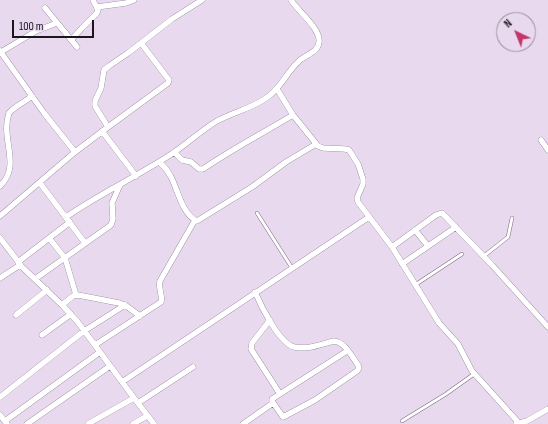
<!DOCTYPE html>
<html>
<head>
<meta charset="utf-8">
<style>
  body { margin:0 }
  #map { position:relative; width:548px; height:424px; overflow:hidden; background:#e8d9ef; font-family:"Sofia Sans Condensed",sans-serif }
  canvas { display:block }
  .north { position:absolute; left:496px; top:12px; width:40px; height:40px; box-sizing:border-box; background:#e8d9ef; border:1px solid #968b9b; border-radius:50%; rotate:317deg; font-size:11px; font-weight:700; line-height:16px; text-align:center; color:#1b151d }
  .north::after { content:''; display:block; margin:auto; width:14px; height:18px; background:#c33668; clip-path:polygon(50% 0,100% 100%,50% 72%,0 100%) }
  .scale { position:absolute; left:12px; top:20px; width:82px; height:18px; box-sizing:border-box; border:2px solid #1b151d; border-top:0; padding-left:5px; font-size:12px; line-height:14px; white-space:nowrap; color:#1b151d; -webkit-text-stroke:3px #e8d9ef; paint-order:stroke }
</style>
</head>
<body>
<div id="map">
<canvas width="548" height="424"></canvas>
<div class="north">N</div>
<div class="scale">100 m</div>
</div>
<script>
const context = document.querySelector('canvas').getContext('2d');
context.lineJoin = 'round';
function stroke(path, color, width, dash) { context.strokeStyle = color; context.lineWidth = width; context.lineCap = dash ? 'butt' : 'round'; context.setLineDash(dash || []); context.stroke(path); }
const lane = new Path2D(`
  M257,213l35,55
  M484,256l24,-19 4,-19
  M415,285l47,-31
  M402,421l44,-27 28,-20`);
const street = new Path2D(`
  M97,7l29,-4 8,-3
  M45,8l32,39
  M71,40l11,-12 15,-15 1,-3 -5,-10
  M0,51l44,62 31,39
  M1,52l35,-21 21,-8
  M277,89l16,26 25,31 5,2 22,1 4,1 9,14 5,15v5l-6,14 1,4 34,45 47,76 19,21 14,27 47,52
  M108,127l-13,-21v-5l6,-13 3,-18 5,-4 19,-13 44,-34 30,-19
  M102,131l34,45
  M541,140l7,10
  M174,152l8,8 9,2 8,7h4c29,-20 60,-36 90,-54
  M159,162c5,4 9,9 12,15 7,13 11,37 26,44l55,-34 34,-25 30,-18
  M40,183l45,60
  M0,186c22,-21 0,-46 9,-73 6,-7 16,-11 23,-17
  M0,216l75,-64 33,-25 60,-44 1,-3 -28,-37
  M66,217c33,-23 70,-40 104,-62 16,-10 30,-24 47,-34 16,-9 37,-13 52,-25 13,-10 18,-24 29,-34 6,-7 20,-9 21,-20 2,-13 -21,-31 -28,-42
  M415,230l13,16
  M0,238l20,26
  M49,238l16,20 11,37
  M392,247l44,-32 6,-2 50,52 56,62
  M18,262l52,-40
  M402,264l54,-37
  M0,278l20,-13 42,40 15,16 57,77
  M35,279l76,-54 2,-6 -1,-16 8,-18
  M255,292c6,14 24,51 39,55 14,3 27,-3 40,-6 11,1 18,16 24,24l1,3 -2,3 -42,29 -32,17 -11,-16v-2l75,-48
  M62,305l11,-9 5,-1 41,8 6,2 15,11
  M16,315l31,-25
  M270,320l-18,23 -1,6 29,45
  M42,335l29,-21
  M95,345l66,-43c2,-7 -3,-13 -1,-21l35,-61
  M122,382l247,-165
  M0,397l84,-66 41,-26
  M138,403l55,-36
  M0,415l7,9
  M5,421l95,-69
  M27,424l83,-58
  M88,424l46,-26 20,26
  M133,424l14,-8
  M243,424l30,-21
  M516,424l11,-3 21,-12`);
stroke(lane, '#7a6d81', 4);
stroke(street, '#7a6d81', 6);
stroke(lane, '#fff', 3);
stroke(street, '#fff', 5.5);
</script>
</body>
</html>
